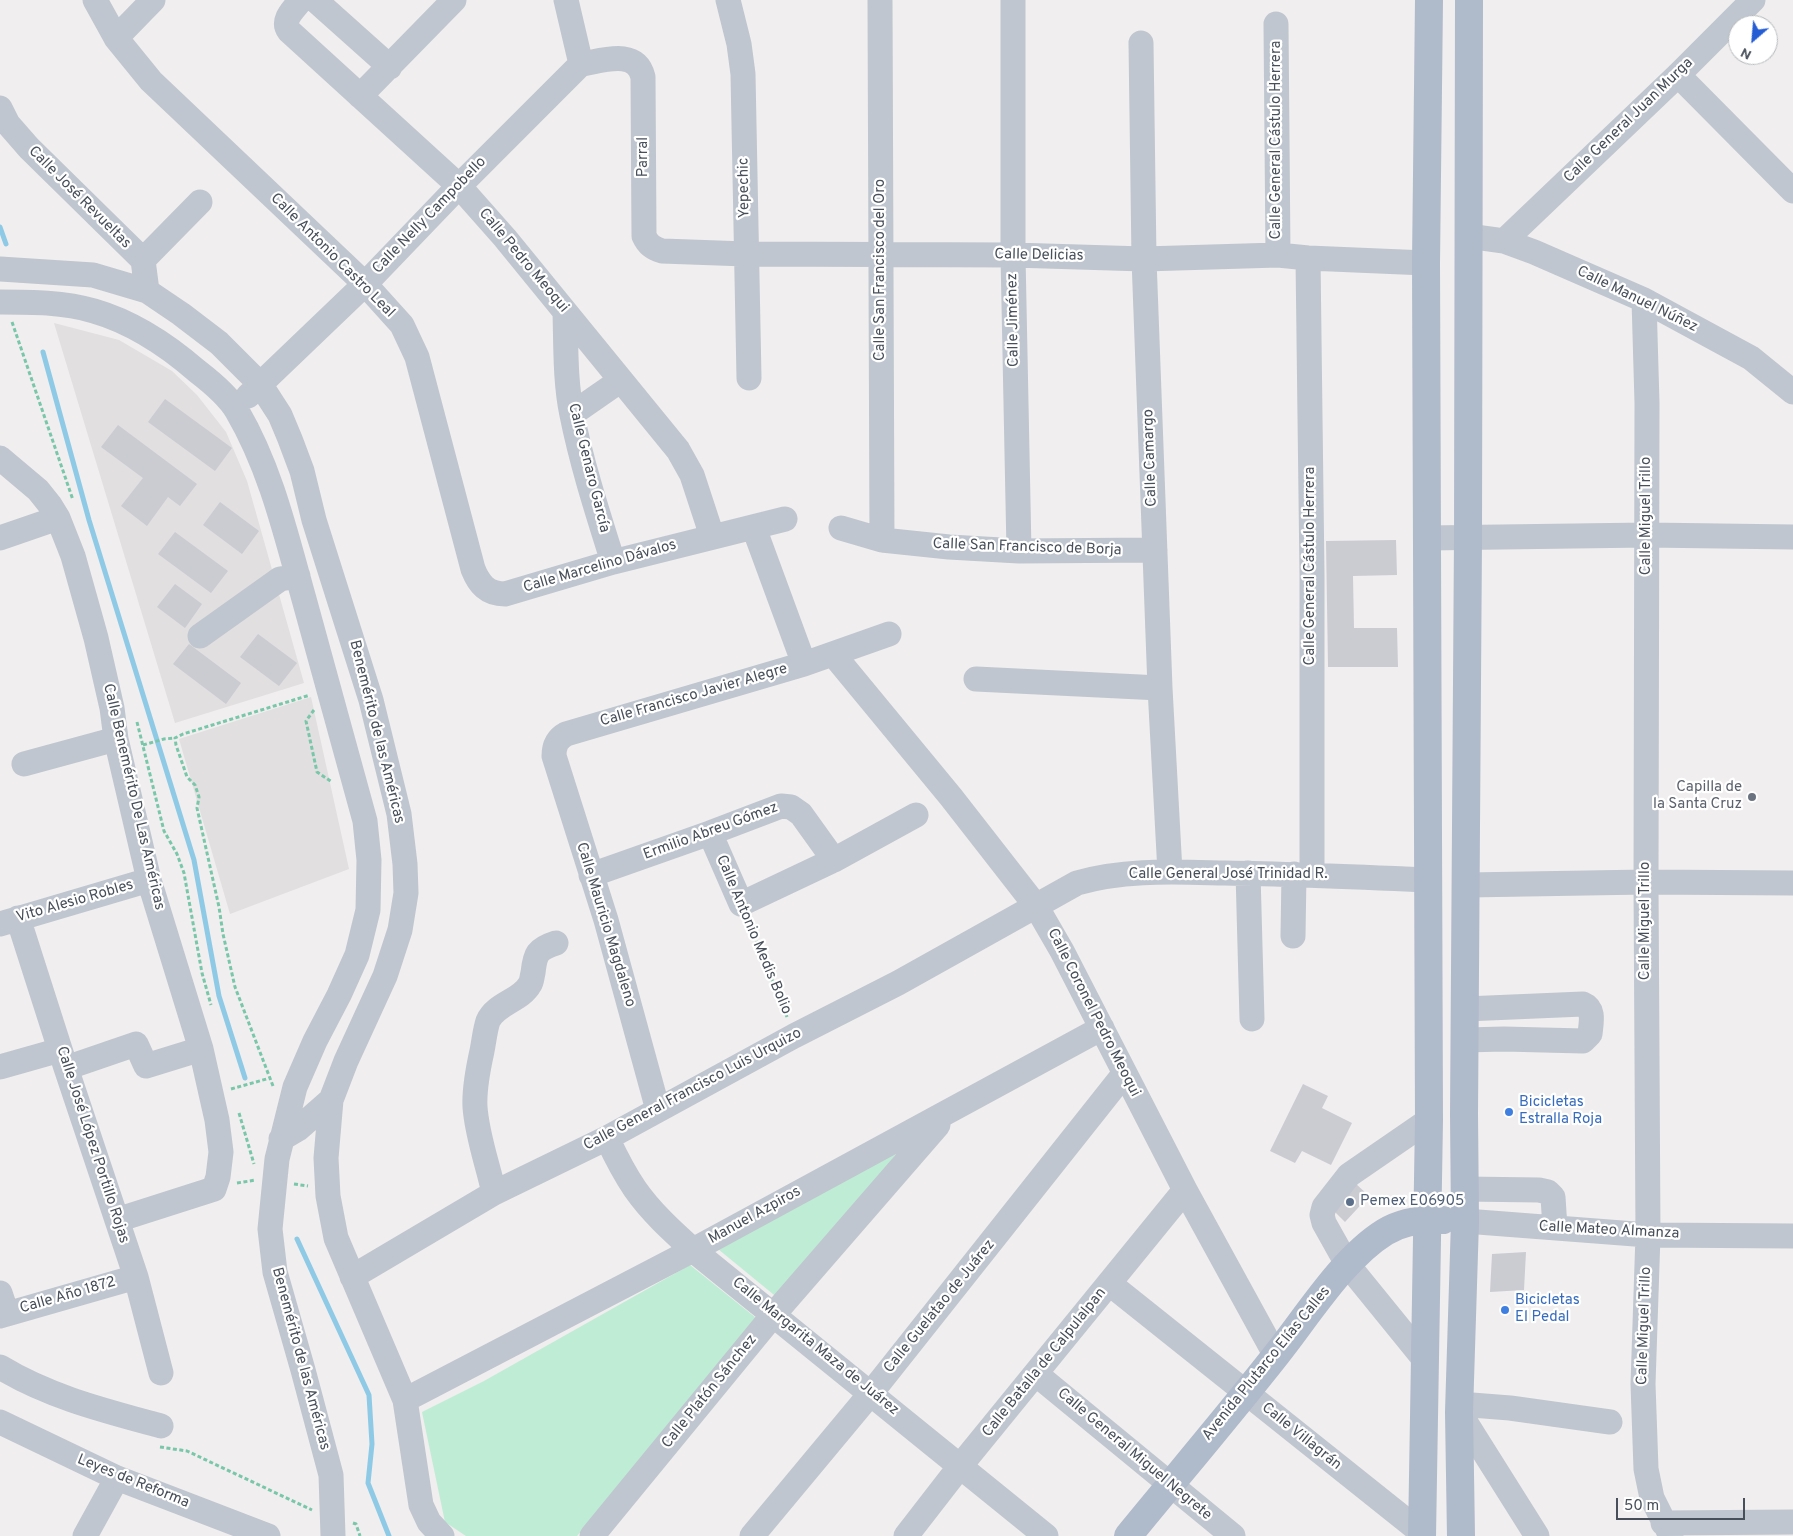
<!DOCTYPE html>
<html>
<head>
<meta charset="utf-8">
<style>
  body { margin:0 }
  #map { position:relative; width:1793px; height:1536px; overflow:hidden; background:#f0eeee; font-family:Overpass,sans-serif }
  canvas { display:block }
  .north { position:absolute; left:1728px; top:15px; width:50px; height:50px; box-sizing:border-box; background:#fff; border:1px solid #b5b9bd; border-radius:50%; rotate:207deg; font-size:14px; font-weight:700; line-height:20px; text-align:center; color:#474f5a }
  .north::after { content:''; display:block; margin:auto; width:18px; height:22px; background:#245dd4; clip-path:polygon(50% 0,100% 100%,50% 72%,0 100%) }
  .scale { position:absolute; left:1616px; top:1498px; width:129px; height:22px; box-sizing:border-box; border:2px solid #474f5a; border-top:0; padding-left:6px; font-size:15px; line-height:18px; white-space:nowrap; color:#474f5a; -webkit-text-stroke:4px #fff; paint-order:stroke }
</style>
</head>
<body>
<div id="map">
<canvas width="1793" height="1536"></canvas>
<div class="north">N</div>
<div class="scale">50 m</div>
</div>
<script>
const context = document.querySelector('canvas').getContext('2d');
context.lineJoin = 'round';
function fill(path, color) { context.fillStyle = color; context.fill(path, 'evenodd'); }
function stroke(path, color, width, dash) { context.strokeStyle = color; context.lineWidth = width; context.lineCap = dash ? 'butt' : 'round'; context.setLineDash(dash || []); context.stroke(path); }
function label(font, color, halo, rows, align = 'center') {
  context.font = font + ' Overpass,sans-serif'; context.lineWidth = 4.5; context.setLineDash([]); context.textBaseline = 'middle'; context.strokeStyle = halo; context.fillStyle = color; for (const [text, x, y, turn = 0] of rows) {
    context.save(); context.translate(x, y); context.rotate((+turn || 0) * Math.PI / 180); context.textAlign = isNaN(turn) ? turn : align; if (halo) context.strokeText(text, 0, 0); context.fillText(text, 0, 0); context.restore();
  }
}
fill(new Path2D(`
  M54,323l65,17 53,31 25,24 29,37 21,49 57,202 -129,40z
  M311,697l38,172 -119,45 -51,-175z`), '#e1dfdf');
fill(new Path2D(`
  M898,1152l-119,147 -61,-50z
  M690,1265l66,53 -95,120 -84,98h-111l-21,-14 -23,-110 62,-31z`), '#bfecd5');
stroke(new Path2D(`
  M0,227l6,17
  M43,352l46,168 105,340 25,136 26,82
  M297,1239l72,156 3,49 -4,39 21,53`), '#8ecae6', 5);
fill(new Path2D(`
  M165,399l67,49 -17,23 -67,-49z
  M118,425l79,59 -17,22 -12,-9 -21,29 -26,-20 22,-28 -42,-31z
  M220,502l39,29 -17,23 -39,-29z
  M175,532l53,39 -17,22 -53,-39z
  M1396,540l1,35 -44,1 1,52h43l1,39h-70l-2,-126z
  M175,584l27,20 -17,24 -28,-21z
  M258,634l39,29 -18,23 -39,-29z
  M189,644l52,39 -15,21 -53,-40z
  M1303,1084l25,12 -6,12 30,15 -21,42 -29,-14 -7,12 -25,-12z
  M1354,1182l15,14 -24,26 -15,-15z
  M1526,1252l-2,38 -34,2 2,-38z`), '#cbccd2');
stroke(new Path2D(`
  M12,322l61,178
  M314,710l-8,11 11,51 15,10
  M137,722l27,109 13,23 7,19 18,100 9,32
  M143,745l21,-6 11,-1
  M749,923l38,94
  M273,1086l-38,-99 -12,-53 -4,-27 -22,-99 2,-11 -4,-12 -8,-8 -11,-32 -1,-7 8,-4 127,-39
  M231,1089l39,-11
  M239,1113l15,51
  M237,1183l19,-3
  M294,1184l14,2
  M160,1447l27,4 125,59
  M353,1523l3,1 4,12`), '#79c7aa', 3, [4, 2.5]);
stroke(new Path2D(`
  M95,0l21,38 35,43 214,203 37,41 15,32 56,212c6,15 14,25 32,25l108,-32 172,-43
  M301,0c-7,9 -20,20 -12,31l170,155 46,52 173,212 14,25 20,61
  M315,0l75,67
  M566,0l15,64
  M728,0l11,44 4,30 6,304
  M880,0l2,540
  M1013,0v255l6,296
  M1276,24l2,231
  M116,38l37,-38
  M1141,43l3,216 16,429 10,184
  M581,64c21,-3 55,-16 62,13l1,159c4,9 9,12 18,15l84,3 267,1 131,4 134,-4 30,3 118,5
  M1678,75l115,116
  M360,96l94,-96
  M0,108l8,16 21,24 114,112 4,31
  M1468,236l36,5 30,11 110,48 107,58 42,34
  M1504,241l174,-166 75,-75
  M1308,258l4,317v300
  M143,260l57,-58
  M0,269l93,6 54,16 34,23 38,29 41,41 20,31 10,24 12,32 12,49 57,180 28,114 6,50 1,29 -6,37 -15,46 -39,85 -15,39 -5,58 2,38 8,42 69,162 16,105 8,17 13,14
  M1644,300l3,103 -1,479 2,353 -5,149 3,85 6,29 19,38
  M0,302c31,0 64,0 94,9 38,11 73,34 103,60 13,10 32,26 40,40 34,58 49,124 67,188 20,74 41,148 61,222l4,39 -1,50 -11,45 -18,40 -24,46 -20,46 -18,72 -7,70 5,43 28,98 28,105 2,61
  M565,312c1,34 0,70 7,103 10,50 26,99 41,147
  M248,396l117,-112 94,-98 122,-122
  M572,414l49,-34
  M0,458l38,32 12,15 8,13 15,38 23,82 16,70 4,31 33,141 52,169 16,71 4,32 -3,25 -4,12 -97,31
  M754,528l50,136
  M841,528l41,12 67,7 70,4 136,-1
  M0,538l58,-20
  M1428,538l219,-3 146,2
  M200,636l80,-57 18,-3
  M833,654l118,143 85,109 26,45 123,239 91,166
  M976,679l184,9
  M24,764l92,-25
  M710,833l31,71 93,-44 82,-45
  M1248,873l4,146
  M591,875l119,-42 71,-27 10,1 10,7 33,46
  M1467,885l179,-3 147,1
  M18,918l48,150 70,209 25,96
  M0,924l149,-44
  M1293,936l1,-62
  M1465,1040l39,-1 79,2 7,-7c1,-11 5,-25 -7,-30l-118,5
  M0,1067l60,-17
  M66,1068l70,-24 10,22 55,-17
  M658,1110l-52,-190 -52,-164c0,-11 3,-17 12,-22l238,-70 85,-30
  M607,1138c8,17 17,35 28,51 16,23 37,42 58,61l353,286
  M281,1139l17,-10 33,-29
  M1465,1189l74,1 9,2 5,5 2,31
  M494,1193c-6,-28 -17,-57 -19,-86 -1,-18 3,-38 7,-56 2,-10 3,-21 6,-30 8,-18 33,-20 42,-37 2,-3 2,-8 3,-11 2,-19 4,-24 23,-30
  M1465,1221l183,14 145,1
  M352,1277l142,-84 113,-55 187,-102 104,-53 179,-100c48,-14 99,-11 148,-10 67,1 135,4 202,7
  M1110,1284l312,249
  M0,1293l7,21
  M0,1316l136,-39
  M1425,1360l-78,-96 -23,-41 -2,-8 2,-8 25,-32 80,-55
  M0,1367c49,30 106,44 161,59
  M1036,1374l197,162
  M405,1400l288,-150 409,-222
  M1459,1404l51,4 100,14
  M1459,1412l78,124
  M0,1422l117,56 151,58
  M1663,1523l130,-1
  M85,1536l32,-58
  M592,1536l182,-222 164,-189
  M752,1536l119,-143 253,-319
  M906,1536l55,-71 224,-275`), '#bfc6cf', 25);
stroke(new Path2D(`
  M1128,1536c50,-61 101,-121 149,-182 31,-39 66,-96 108,-122 18,-11 38,-13 58,-12
  M1422,1536l7,-416 -3,-857 3,-263
  M1461,1536l-2,-124 6,-191 -1,-107 4,-576 1,-538`), '#afbacb', 28);
for (const [x, y, r, color] of [
  [1752,797,5,"#6b7280"],
  [1509,1112,5,"#3f7fe0"],
  [1350,1202,5,"#5c6f8a"],
  [1505,1310,5,"#3f7fe0"]
]) { const dot = new Path2D(); dot.arc(x, y, r, 0, 2 * Math.PI); context.fillStyle = color; context.fill(dot); stroke(dot, '#fff', 2); }
label('15px', '#474f5a', '#fff', [
  ["Calle General Juan Murga",1629,121,-44],
  ["Calle General Cástulo Herrera",1277,140,-90],
  ["Parral",644,157,-90],
  ["Yepechic",745,188,-91],
  ["Calle José Revueltas",79,198,45],
  ["Calle Nelly Campobello",430,216,-46],
  ["Calle Antonio Castro Leal",332,256,45],
  ["Calle Delicias",1039,256,1],
  ["Calle Pedro Meoqui",523,261,50],
  ["Calle San Francisco del Oro",881,270,-90],
  ["Calle Manuel Núñez",1637,300,26],
  ["Calle Jiménez",1014,320,-91],
  ["Calle Camargo",1151,458,-92],
  ["Calle Genaro García",588,468,76],
  ["Calle Miguel Trillo",1647,516,-90],
  ["Calle San Francisco de Borja",1027,548,2],
  ["Calle General Cástulo Herrera",1311,566,-90],
  ["Calle Marcelino Dávalos",600,567,-16],
  ["Calle Francisco Javier Alegre",694,696,-16],
  ["Benemérito de las Américas",376,732,76],
  ["Calle Benemérito De Las Américas",133,797,77],
  ["Ermilio Abreu Gómez",711,832,-20],
  ["Calle General José Trinidad R.",1228,875],
  ["Vito Alesio Robles",75,902,-16],
  ["Calle Miguel Trillo",1646,921,-90],
  ["Calle Mauricio Magdaleno",605,925,73],
  ["Calle Antonio Medis Bolio",753,935,67],
  ["Calle Coronel Pedro Meoqui",1093,1013,63],
  ["Calle General Francisco Luis Urquizo",693,1090,-28],
  ["Calle José López Portillo Rojas",92,1145,72],
  ["Manuel Azpiros",755,1216,-29],
  ["Calle Mateo Almanza",1609,1231,3],
  ["Calle Año 1872",68,1296,-16],
  ["Calle Guelatao de Juárez",940,1307,-51],
  ["Calle Miguel Trillo",1645,1326,-88],
  ["Calle Margarita Maza de Juárez",815,1347,39],
  ["Benemérito de las Américas",300,1359,75],
  ["Calle Batalla de Calpulalpan",1045,1363,-51],
  ["Avenida Plutarco Elías Calles",1267,1364,-51],
  ["Calle Platón Sánchez",710,1392,-51],
  ["Calle Villagrán",1301,1437,39],
  ["Calle General Miguel Negrete",1134,1455,40],
  ["Leyes de Reforma",133,1482,22]
]);
label('15px', '#5b616d', '#fff', [
  ["Capilla de",1742,788],
  ["la Santa Cruz",1742,805]
], 'right');
label('15px', '#366cbe', '#fff', [
  ["Bicicletas",1519,1103],
  ["Estralla Roja",1519,1120],
  ["Bicicletas",1515,1301],
  ["El Pedal",1515,1318]
], 'left');
label('15px', '#4e5e75', '#fff', [
  ["Pemex E06905",1360,1202]
], 'left');
</script>
</body>
</html>
